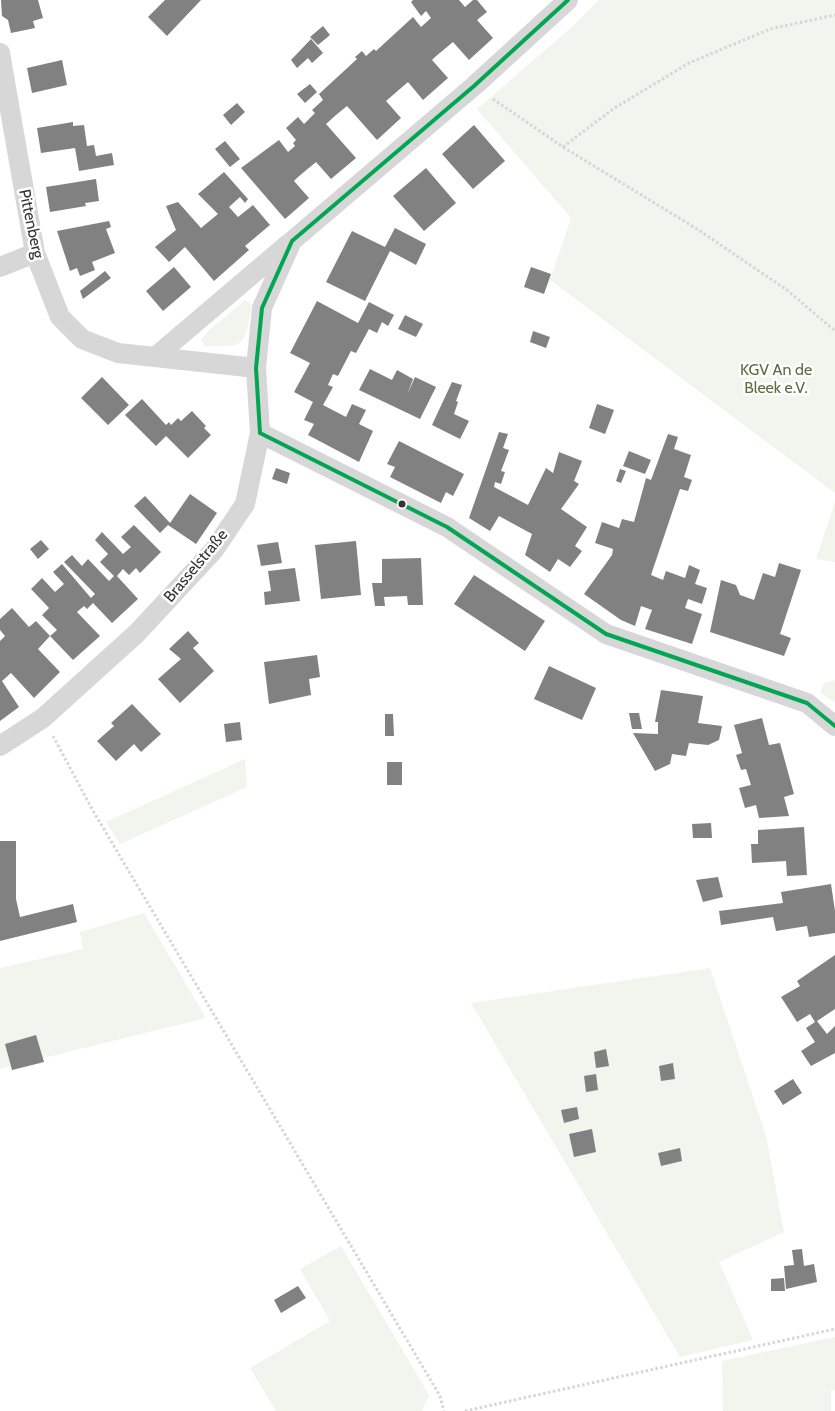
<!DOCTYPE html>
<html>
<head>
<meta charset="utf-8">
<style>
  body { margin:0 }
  canvas { display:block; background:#fff }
</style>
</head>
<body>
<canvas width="835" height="1411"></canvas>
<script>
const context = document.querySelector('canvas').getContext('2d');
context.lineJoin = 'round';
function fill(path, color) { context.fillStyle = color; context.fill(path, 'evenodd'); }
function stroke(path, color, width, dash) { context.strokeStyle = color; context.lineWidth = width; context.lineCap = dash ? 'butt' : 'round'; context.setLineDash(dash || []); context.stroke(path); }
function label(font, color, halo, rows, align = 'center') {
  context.font = font + ' Cabin,sans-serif'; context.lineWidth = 5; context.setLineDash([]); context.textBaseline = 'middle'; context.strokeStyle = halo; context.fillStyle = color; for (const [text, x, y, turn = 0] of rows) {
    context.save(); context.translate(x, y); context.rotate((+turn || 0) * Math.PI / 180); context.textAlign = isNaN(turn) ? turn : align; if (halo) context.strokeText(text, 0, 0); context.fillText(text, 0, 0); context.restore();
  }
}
fill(new Path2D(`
  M599,0h236v493l-285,-213 21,-62 -94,-109 94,-81z
  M245,300l7,5c-9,42 -4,42 -48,41l-3,-6 5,-7z
  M835,502v60l-19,-3z
  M835,680v22l-15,-9 4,-10z
  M245,759l2,28 -127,57 -14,-22z
  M144,913l62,105 -163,40 1,4 -32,9 -1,-5 -11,3v-101l83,-19 -3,-17z
  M710,968l56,168 18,96 -65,30 34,78 -73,17 -209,-354z
  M341,1246l88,149 -7,16h-146l-26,-43 80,-47 -30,-52z
  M835,1337v53h-4v21h-108l-1,-50z`), '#f1f5ed');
fill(new Path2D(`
  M1,0h37l5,18 -10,3 2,7 -24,5 -3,-13 -6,-4z
  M165,0h36l-34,36 -19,-19z
  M413,0h46l6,7 8,-7h4l10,12 -10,8 16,18 -24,22 -16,-18 -18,15 -3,3 16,18 -25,22 -15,-18 -22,19 15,17 -24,22 -30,-34 -11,9 -10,9 30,34 -25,21 -15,-17 -18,15 -4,4 15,17 -24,21 -44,-51 38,-28 9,12 7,-6 -2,-3 3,-3 -10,-12 12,-11 6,7 11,-11 -3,-3 11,-10 -4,-6 38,-35 -2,-2 7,-6 4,5 8,-7 2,2 37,-34 8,10 10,-9 -5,-7 -5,5 -10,-14z
  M323,26l7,9 -12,10 -8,-8z
  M311,39l12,14 -11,10 -4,-5 -11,10 -6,-8z
  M62,60l5,25 -35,8 -5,-25z
  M310,84l7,8 -12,11 -8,-9z
  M237,103l8,9 -14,13 -8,-10z
  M73,122v4l11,-1 3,21 7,-1 2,11 16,-3 2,12 -35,6 -4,-23 -34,5 -4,-25z
  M474,125l31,36 -32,28 -31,-35z
  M225,141l15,18 -10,8 -15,-18z
  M426,168l30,35 -32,28 -31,-35z
  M224,172l24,27 -3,4 -5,-6 -11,10 9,10 15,-12 17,20 -25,21 4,4 -35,31 -29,-34 -16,15 -14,-15 21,-17 -10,-24 12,-4 23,26 17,-14 -20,-20z
  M96,179l3,22 -14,2 1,3 -36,6 -4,-25z
  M109,221l2,6 -5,2 9,24 -23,9 3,8 -15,6 -3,-8 -7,3 -13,-40z
  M395,228l31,16 -10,21 -26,-14 -25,50 -39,-19 26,-51 33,16z
  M174,267l17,20 -28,24 -17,-20z
  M531,267l20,7 -7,20 -20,-7z
  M105,271l6,7 -28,21 -3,-8z
  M317,301l41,22 11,-21 25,13 -6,11 -6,-4 -5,11 -8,-4 -13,24 -5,-2 -13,25 -5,-2 -5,11 5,2 -10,18 23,12 6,-13 14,6 -7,14 14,7 -14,31 -51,-27 6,-11 -10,-4 9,-18 -19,-10 16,-29 -20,-10z
  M405,315l18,9 -7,13 -18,-8z
  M533,331l17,6 -4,11 -16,-6z
  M370,369l22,11 5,-10 16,9 -6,16 8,-18 21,10 -16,32 -61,-29z
  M102,377l27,28 -21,20 -27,-27z
  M452,382l10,3 -6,16 2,1 -4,12 15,7 -9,18 -28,-14z
  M142,399l24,26 3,-3 2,3 7,-7 3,3 11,-10 14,15 -2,2 7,7 -23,23 -22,-22 -10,10 -31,-31z
  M597,404l17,6 -9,24 -16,-6z
  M499,432l9,2 -5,14 6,2 -8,21 4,1 -4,12 -6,-2 -1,5 34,18 18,-37 7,5 6,-21 23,9 -8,20 5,3 -18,25 26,18 -12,19 7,5 -12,16 -12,-8 -8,13 -25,-17 7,-21 -33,-18 -9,15 -21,-13z
  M668,434l10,3 -4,12 17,6 -7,22 8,3 -4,11 -8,-2 -29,86 12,5 3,-9 19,7 4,-13 11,5 -5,14 12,4 -5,16 -14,-5 -3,9 17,6 -10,30 -47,-15 7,-19 -11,-4 -6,20 -14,-6 -37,-26 28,-39 1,-6 -18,-6 7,-21 17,6 3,-9 12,3 12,-44 5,2z
  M399,441l65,33 -11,22 -7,-4 -5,11 -51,-26 5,-10 -8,-3z
  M629,451l22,9 -6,14 -22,-8z
  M276,468l14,5 -3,11 -15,-5z
  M620,469l6,2 -5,12 -5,-2z
  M190,494l27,19 -21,31 -28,-19 -8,8 -26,-27 11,-10 25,27z
  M134,525l27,27 -21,21 -4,-5 -7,7 -6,-6 -6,7 21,23 -26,24 -19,-20 -6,6 -3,-3 -7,6 23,24 -27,24 -23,-24 7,-6 -15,-15 7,-7 -18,-19 11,-11 13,14 9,-8 -11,-12 9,-8 29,34 4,-4 -31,-32 8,-7 10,11 6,-7 21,22 5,-5 -14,-14 8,-8 -13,-14 7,-8 21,22 8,-7 -10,-10z
  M41,540l8,9 -11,10 -8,-10z
  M356,541l5,54 -40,4 -6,-54z
  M278,542l4,21 -21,3 -4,-21z
  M421,558l2,47h-15l-1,-9 -23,1 1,9h-10l-3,-23h10v-24z
  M779,563l22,7 -21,64 11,4 -7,18 -74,-24 11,-52 15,5 4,10 14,5 9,-27 12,4z
  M295,568l5,33 -35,4 -1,-13 7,-1 -3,-20z
  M474,575l71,46 -20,30 -71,-47z
  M12,608l17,19 7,-6 14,15 -12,13 22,23 -26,26 -23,-25 -9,8 17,26 -19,14v-80l5,-5 -5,-6v-11z
  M188,631l11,12 -6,5 21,23 -34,32 -22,-24 23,-20 -12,-10z
  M317,655l3,22 -11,2 2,16 -42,9 -5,-42z
  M549,666l47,22 -14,32 -48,-21z
  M661,690l42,6 -5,27 24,3 -3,14 -11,5 -19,-2 -3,13 -14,-2 -2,10 -15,7 -22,-38 25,1v-12h-3z
  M132,704l29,30 -20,18 -7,-8 -18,17 -19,-20 17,-15 -3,-3z
  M629,713h10l3,16h-10z
  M385,714h8l1,22h-9z
  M762,718l7,27 11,-2 14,51 -10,3 5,19 -30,2 -3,-13 -11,3 -6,-20 12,-3 -5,-16 -5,1 -5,-15 6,-2 -8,-28z
  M240,722l2,18 -16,2 -2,-18z
  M387,762h15v23h-15z
  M711,823l1,15h-19l-1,-14z
  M804,827l3,48 -20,1 -1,-15 -34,2 -1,-19h7v-14z
  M0,841h16v58l4,18 53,-13 4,18 -77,19z
  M718,877l5,20 -20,5 -7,-22z
  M831,884l4,27v22l-26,4 -2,-11 -31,5 -3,-14 -52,8 -2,-14 64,-8 -2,-11z
  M835,955v54l-18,12 10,13 8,-8v27l-24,13 -10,-15 14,-9 -9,-14 9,-6 -5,-8 -13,8 -16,-25 19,-11 -3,-5z
  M36,1035l8,27 -32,8 -7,-26z
  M606,1049l3,17 -13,2 -2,-16z
  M673,1063l2,16 -14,2 -2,-15z
  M596,1074l2,16 -12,2 -2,-16z
  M793,1079l9,14 -19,12 -9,-14z
  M577,1107l2,12 -15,4 -3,-13z
  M592,1129l4,23 -22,5 -5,-23z
  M680,1148l2,13 -21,5 -3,-13z
  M802,1249l2,17 10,-2 3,18 -31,7 -2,-23 10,-1 -2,-15z
  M784,1278l1,13h-14v-12z
  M298,1286l8,12 -25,15 -7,-13z`), '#818181');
stroke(new Path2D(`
  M493,99l70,48 134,82 90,61 48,41
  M563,147l50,-38 76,-46 81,-34 65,-14
  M53,736l39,73 348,587 4,15
  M465,1411l370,-82`), '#d6d6d6', 3, [2.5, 2.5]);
stroke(new Path2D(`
  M0,53l35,200 25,64 22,22 36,14 37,4
  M0,267l35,-14
  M256,368l-101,-11 133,-113
  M260,433l187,94 159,107 201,69 28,23
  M0,746l43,-28 94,-85 77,-83 31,-46 15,-71 -4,-65 6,-60 30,-67 182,-155 94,-86`), '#d7d7d7', 20);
stroke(new Path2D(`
  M260,433l187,94 159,107 201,69 28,23
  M260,433l-4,-65 6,-60 30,-67 182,-155 94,-86`), '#00a651', 4);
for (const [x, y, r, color] of [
  [402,504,4.5,"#333"]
]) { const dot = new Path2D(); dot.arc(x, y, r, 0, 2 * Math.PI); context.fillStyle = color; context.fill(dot); stroke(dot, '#fff', 2); }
label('16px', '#333', '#fff', [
  ["Pittenberg",31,224,78],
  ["Brasselstraße",196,566,-50]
]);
label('16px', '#56703f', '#fff', [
  ["KGV An de",776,370],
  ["Bleek e.V.",776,388]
]);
</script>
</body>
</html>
